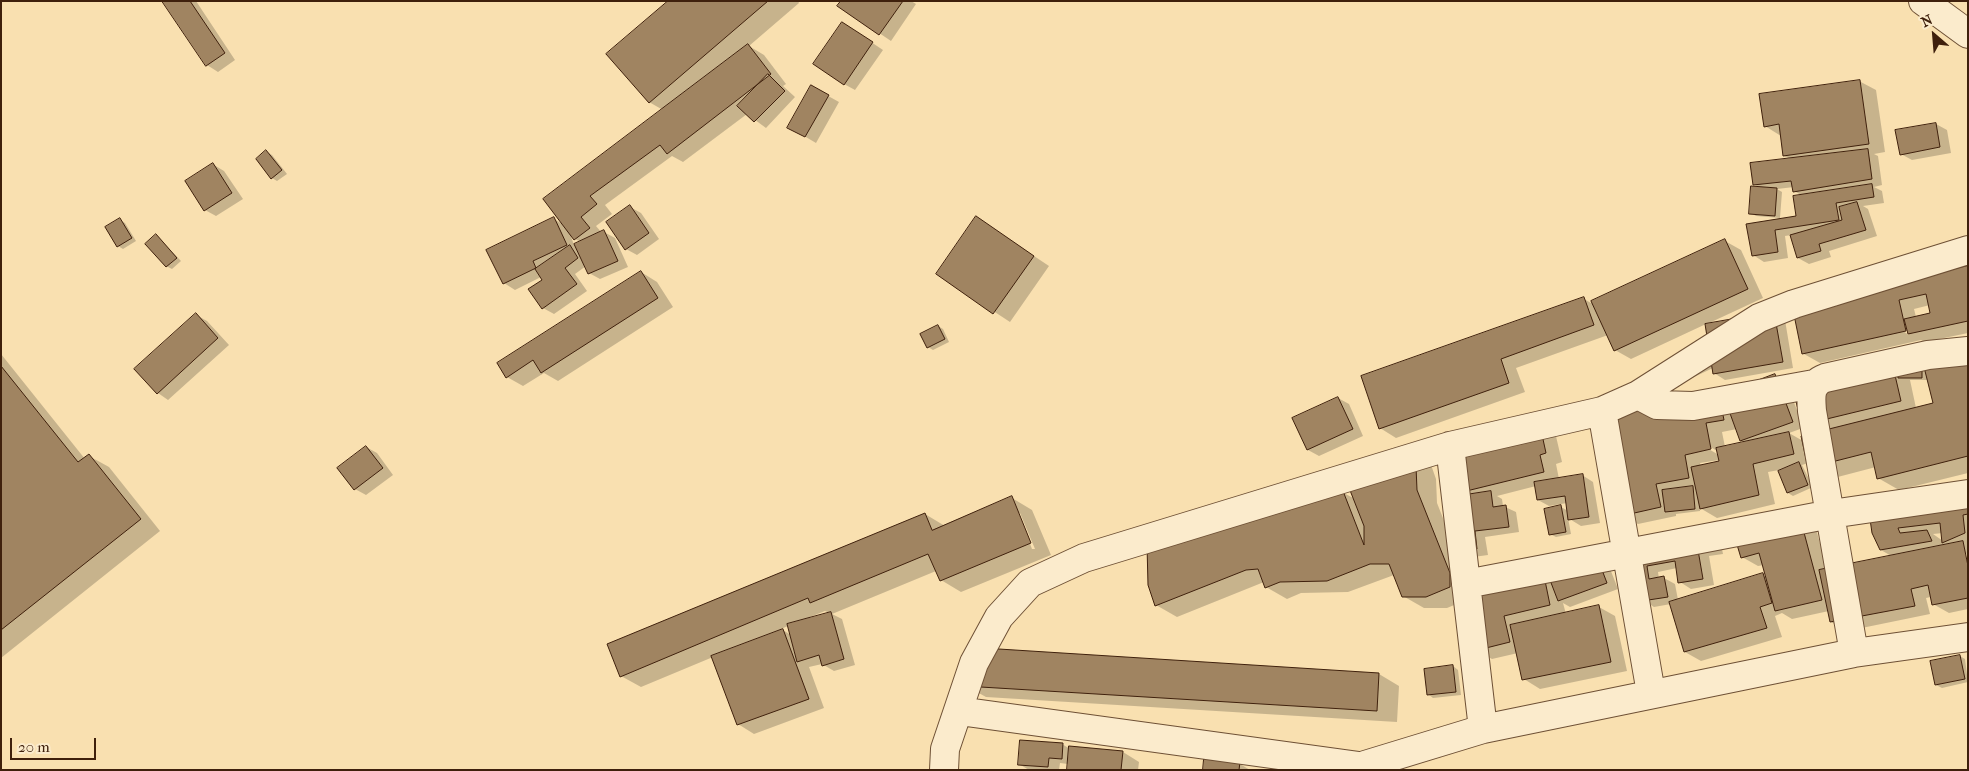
<!DOCTYPE html>
<html>
<head>
<meta charset="utf-8">
<style>
  body { margin:0 }
  #map { position:relative; width:1969px; height:771px; overflow:hidden; background:#f9e0b0; font-family:"IM FELL French Canon",serif }
  canvas { display:block }
  .frame { position:absolute; inset:0; border:2px solid #3f200c; pointer-events:none }
  .north { position:absolute; left:1909px; top:10px; width:50px; height:50px; -webkit-text-stroke:4px #fbebcc; paint-order:stroke; rotate:333deg; font-size:14px; font-weight:700; line-height:20px; text-align:center; color:#3f200c }
  .north::after { content:''; display:block; margin:auto; width:18px; height:22px; background:#3f200c; clip-path:polygon(50% 0,100% 100%,50% 72%,0 100%) }
  .scale { position:absolute; left:10px; top:738px; width:86px; height:22px; box-sizing:border-box; border:2px solid #3f200c; border-top:0; padding-left:6px; font-size:15px; line-height:18px; white-space:nowrap; color:#3f200c; -webkit-text-stroke:4px #fbebcc; paint-order:stroke }
</style>
</head>
<body>
<div id="map">
<canvas width="1969" height="771"></canvas>
<div class="frame"></div>
<div class="north">N</div>
<div class="scale">20 m</div>
</div>
<script>
const context = document.querySelector('canvas').getContext('2d');
context.lineJoin = 'round';
function fill(path, color) { context.fillStyle = color; context.fill(path, 'evenodd'); }
function stroke(path, color, width, dash) { context.strokeStyle = color; context.lineWidth = width; context.lineCap = dash ? 'butt' : 'round'; context.setLineDash(dash || []); context.stroke(path); }
fill(new Path2D(`
  M163,1h33l39,59 -17,12 -11,-7z
  M669,1h129l1,2 -50,43 15,9 22,29 -3,2 12,11 -29,31 -19,-14 -64,48 -11,-6 -67,49 7,9 -16,12 6,7 2,-1 11,6 13,29 -28,12 -11,-6 -3,-7 -11,8 12,17 -33,23 -11,-6 -13,-18 14,-10 -3,-3 -26,13 -11,-7 50,-64 10,6 99,-115 -14,-8zM569,231l6,8 6,3 -7,3z
  M842,1h69l5,3 -25,37 -52,-35z
  M853,30l30,20 -28,40 -11,-6z
  M1859,81l17,9 9,62 -11,2 4,2 4,29 -8,2 8,4 2,12 -21,3 5,3 9,27 -48,15 2,6 -22,7 -11,-6 -7,-23 -6,1 3,22 -24,4 -11,-7 -5,-30 49,-8 6,-21 -9,-5v-4l-17,2 5,3 -2,26 -24,-2 -5,-3 9,-25 -6,-4 37,-25 -7,-3 -3,-20 -16,-10z
  M812,87l27,15 -23,41 -27,-16z
  M1936,124l11,6 4,23 -39,7 -11,-6z
  M267,152l5,3 15,19 -10,7 -5,-3 -14,-19z
  M214,165l10,6 19,28 -27,17 -11,-6z
  M630,207l11,6 18,26 -22,16 -11,-6z
  M977,218l72,48 -39,56 -73,-48z
  M120,220l5,3 11,18 -13,8 -5,-3z
  M156,235l25,26 -9,8 -6,-3z
  M1725,241l16,9 22,48 -56,26 78,-4 8,48 -68,12 -11,-7 -1,-5 -38,18 37,-23 -6,-39 -75,35 -16,-9 -7,-15 -92,33 9,24 -129,46 -16,-10 204,-129 7,4z
  M1968,268v65l-43,9 -4,-2 -101,23 -16,-9 -11,-48zM1930,305l2,9 -16,3 -2,-8zM1901,327l8,5v3l-9,-6z
  M641,272l16,10 16,25 -115,74 -14,-8 -21,13 -16,-9z
  M196,315l11,6 22,24 -61,55 -10,-7z
  M938,326l5,3 6,13 -16,8 -5,-3z
  M1968,345v128l-69,17 -21,-12 -2,-11 -46,12 -22,-16 -6,2 11,22 -20,9 -5,-3 -9,-23 -11,2 7,32 -58,14 -17,-10v3l-24,3v2l-38,8 -16,-9 96,-123 57,-16 11,6 14,36zM1910,380h19l6,24 -19,4zM1803,428l15,5 -15,8 -14,-8zM1737,429l4,12 4,2 -20,4 -3,-15zM1707,445l12,7v3l-14,-8zM1719,460v2l-18,4 -1,-3z
  M1,354l84,105 4,-3 20,11 51,64 -159,127z
  M1338,398l11,6 14,32 -44,20 -11,-6 -14,-32z
  M1555,432l7,30 -6,2 3,15 23,-4 11,7 7,41 -19,3 -13,-8 3,16 -15,3 -6,-3 11,-27 7,4 -1,-8 -18,3 -11,-6 -2,-14 -39,10 5,3 1,7 13,6 3,20 -34,5 3,18 -22,3 1,21 138,-23 13,33 -48,18 -7,-4 3,11 33,-7 16,9 12,55 -87,18 -16,-10 -6,-26 -26,6 -16,-9 -12,-49 -17,7h-23l-21,-12 -9,-21 -46,17 -47,1 -14,6 -21,-12 -2,-5 -87,35 -21,-12 186,-113 13,7 75,-37 6,17 1,24 15,38 -17,-94z
  M366,447l11,6 16,22 -27,20 -11,-6z
  M1968,490v69l-2,-6h-2l4,20v36l-19,4 -16,-9 -2,-7 -5,1 4,16 -83,17 -16,-9 -2,-11 -37,8 -10,-6 -7,3 7,21 -81,24 -16,-9 -14,-48 -17,3 -11,-7 -20,-52 97,-9 3,15 -14,2 5,29 -23,4 -11,-7 -3,-14 -19,4 1,7 5,-1 11,6 3,16 85,-25 4,2 -3,-12 -6,1 -16,-9 72,-36 13,49 66,-13 -12,-7 -8,-17zM1943,533v8l-10,-7z
  M1012,498l20,12 19,45 -90,37 -20,-12 -5,-9 -104,43 10,5 13,46 -21,6 -12,-7 -13,3 15,41 -70,26 -16,-10 -25,-67 -72,30 -20,-11 304,-162 20,12zM1018,513h2l15,36h-3zM825,611l5,2 -19,6 -1,-2zM788,626l3,9 -10,-6z
  M1960,656l5,3 3,23 -26,6 -6,-3z
  M1453,666l5,4 3,25 -28,3 -5,-4z
  M1379,674l20,12 -2,36 -411,-25 -20,-11z
  M1062,744l8,5 53,3 16,10 -1,8h-70v-6l-8,-1 -1,7h-30l-10,-6z
  M1240,764l10,6h-46z`), '#0003');
const building = new Path2D(`
  M162,1h28l35,52 -19,13z
  M668,1h100l-119,102 -43,-49z
  M841,1h62l-24,34 -42,-29z
  M842,22l31,20 -29,43 -31,-21z
  M748,44l23,30 -104,80 -7,-9 -70,51 7,8 -16,13 9,11 -16,12 -31,-41z
  M768,74l17,17 -31,31 -17,-16z
  M1860,80l9,64 -86,12 -4,-32 -15,3 -5,-33z
  M811,85l18,10 -24,42 -18,-9z
  M1936,123l4,24 -40,8 -5,-25z
  M1868,149l4,30 -79,13 -2,-11 -38,4 -3,-22z
  M266,150l16,20 -11,9 -15,-20z
  M213,163l19,30 -28,18 -19,-30z
  M1872,184l2,13 -38,6 3,17 -64,10 3,22 -26,4 -6,-32 50,-8 -3,-20z
  M1751,186l26,2 -2,28 -26,-2z
  M1857,202l9,28 -47,14 2,7 -24,7 -7,-23 52,-15 -3,-13z
  M630,205l19,28 -24,17 -19,-28z
  M976,216l58,40 -41,58 -57,-40z
  M554,217l13,28 -34,16 3,7 -33,16 -17,-34z
  M120,218l12,20 -15,9 -12,-20z
  M604,230l14,31 -30,13 -14,-30z
  M156,234l21,24 -11,9 -21,-23z
  M1725,239l23,50 -134,62 -23,-50z
  M570,245l8,13 -13,10 12,16 -35,25 -14,-20 14,-9 -7,-11z
  M1968,266v55l-60,13 -4,-15 26,-6 -4,-19 -27,6 7,31 -104,23 -10,-49z
  M641,271l17,27 -117,75 -8,-13 -27,18 -9,-15z
  M1584,297l10,28 -93,34 8,24 -130,46 -18,-53z
  M1774,312l9,50 -70,12 -8,-50z
  M196,313l22,25 -61,56 -23,-25z
  M938,325l7,14 -18,9 -7,-14z
  M1968,343v113l-91,23 -6,-27 -63,16 -7,-32 132,-33 -12,-48z
  M1891,358l10,43 -99,24 -11,-43z
  M1922,360v18h-24l-1,-17z
  M1,366l77,96 11,-8 52,65 -140,111z
  M1775,374l18,48 -53,19 -17,-47z
  M1718,391l6,29 -18,3 5,26 -26,6 4,23 -33,6 5,23 -40,9 -21,-100z
  M1338,397l15,32 -46,21 -15,-32z
  M1539,421l7,32 -6,2 4,17 -98,24 -12,-50z
  M1789,432l5,22 -41,10 6,31 -59,14 -9,-42 28,-6 -3,-13z
  M366,446l17,22 -29,22 -17,-22z
  M1799,462l9,23 -21,8 -9,-22z
  M1416,466l1,24 33,83v14l-24,10h-24l-13,-33h-19l-43,17 -47,1 -15,6 -7,-19 -12,1 -91,36 -7,-21 -1,-40 196,-54 21,54v-19l-20,-51z
  M1583,474l6,43 -21,3 -3,-24 -28,4 -3,-18z
  M1693,486l2,23 -30,3 -3,-22z
  M1968,489v25l-5,1 2,18 -23,10 -2,-20 -42,5 2,5 27,-3 5,11 -52,9 -8,-17 -4,-28z
  M1491,491l2,16 13,-2 3,22 -34,4 2,18 -24,4 -7,-55z
  M1012,496l19,47 -91,38 -12,-27 -118,49 -2,-5 -188,79 -13,-33 318,-131 7,17z
  M1561,505l5,27 -17,3 -5,-26z
  M1798,510l24,90 -47,11 -16,-58 -18,5 -9,-30z
  M1963,541l5,25v32l-36,7 -4,-20 -17,4 4,17 -85,16 -11,-52z
  M1622,546l76,4 5,29 -25,4 -3,-22 -28,5 2,13 15,-3 4,21 -26,4z
  M1594,549l13,34 -49,18 -13,-34z
  M1541,561l9,44 -46,11 6,26 -36,9 -16,-71z
  M1763,573l9,30 -12,4 7,21 -83,24 -15,-50z
  M1599,605l12,57 -89,18 -12,-55z
  M831,612l13,47 -22,7 -3,-11 -22,7 -10,-38z
  M783,629l26,70 -72,26 -26,-69z
  M967,647l412,26 -2,38 -413,-25z
  M1960,655l5,24 -30,6 -5,-24z
  M1453,665l3,27 -29,3 -3,-26z
  M1020,740l43,3 -1,16 -13,-1 -1,9 -30,-2z
  M1069,746l54,5 -2,19h-54z
  M1204,759l36,3 -1,8h-36z`);
fill(building, '#a08461');
stroke(building, '#3f200c', 1);
const street = new Path2D(`
  M1923,1l45,33
  M1638,395l19,10 36,1 121,-22
  M1602,411l49,282
  M1450,446l33,283
  M1466,584l365,-70 137,-20
  M1854,653l-42,-242c-1,-14 -3,-27 13,-33l103,-23 40,-4
  M959,711l422,58
  M1365,765l118,-36 371,-76 114,-16
  M944,770l1,-21 29,-86 25,-46 31,-34 54,-25 366,-112 152,-35 36,-16 121,-77 35,-14 174,-54`);
stroke(street, '#6e5035', 30);
stroke(street, '#fbebcc', 28);
</script>
</body>
</html>
